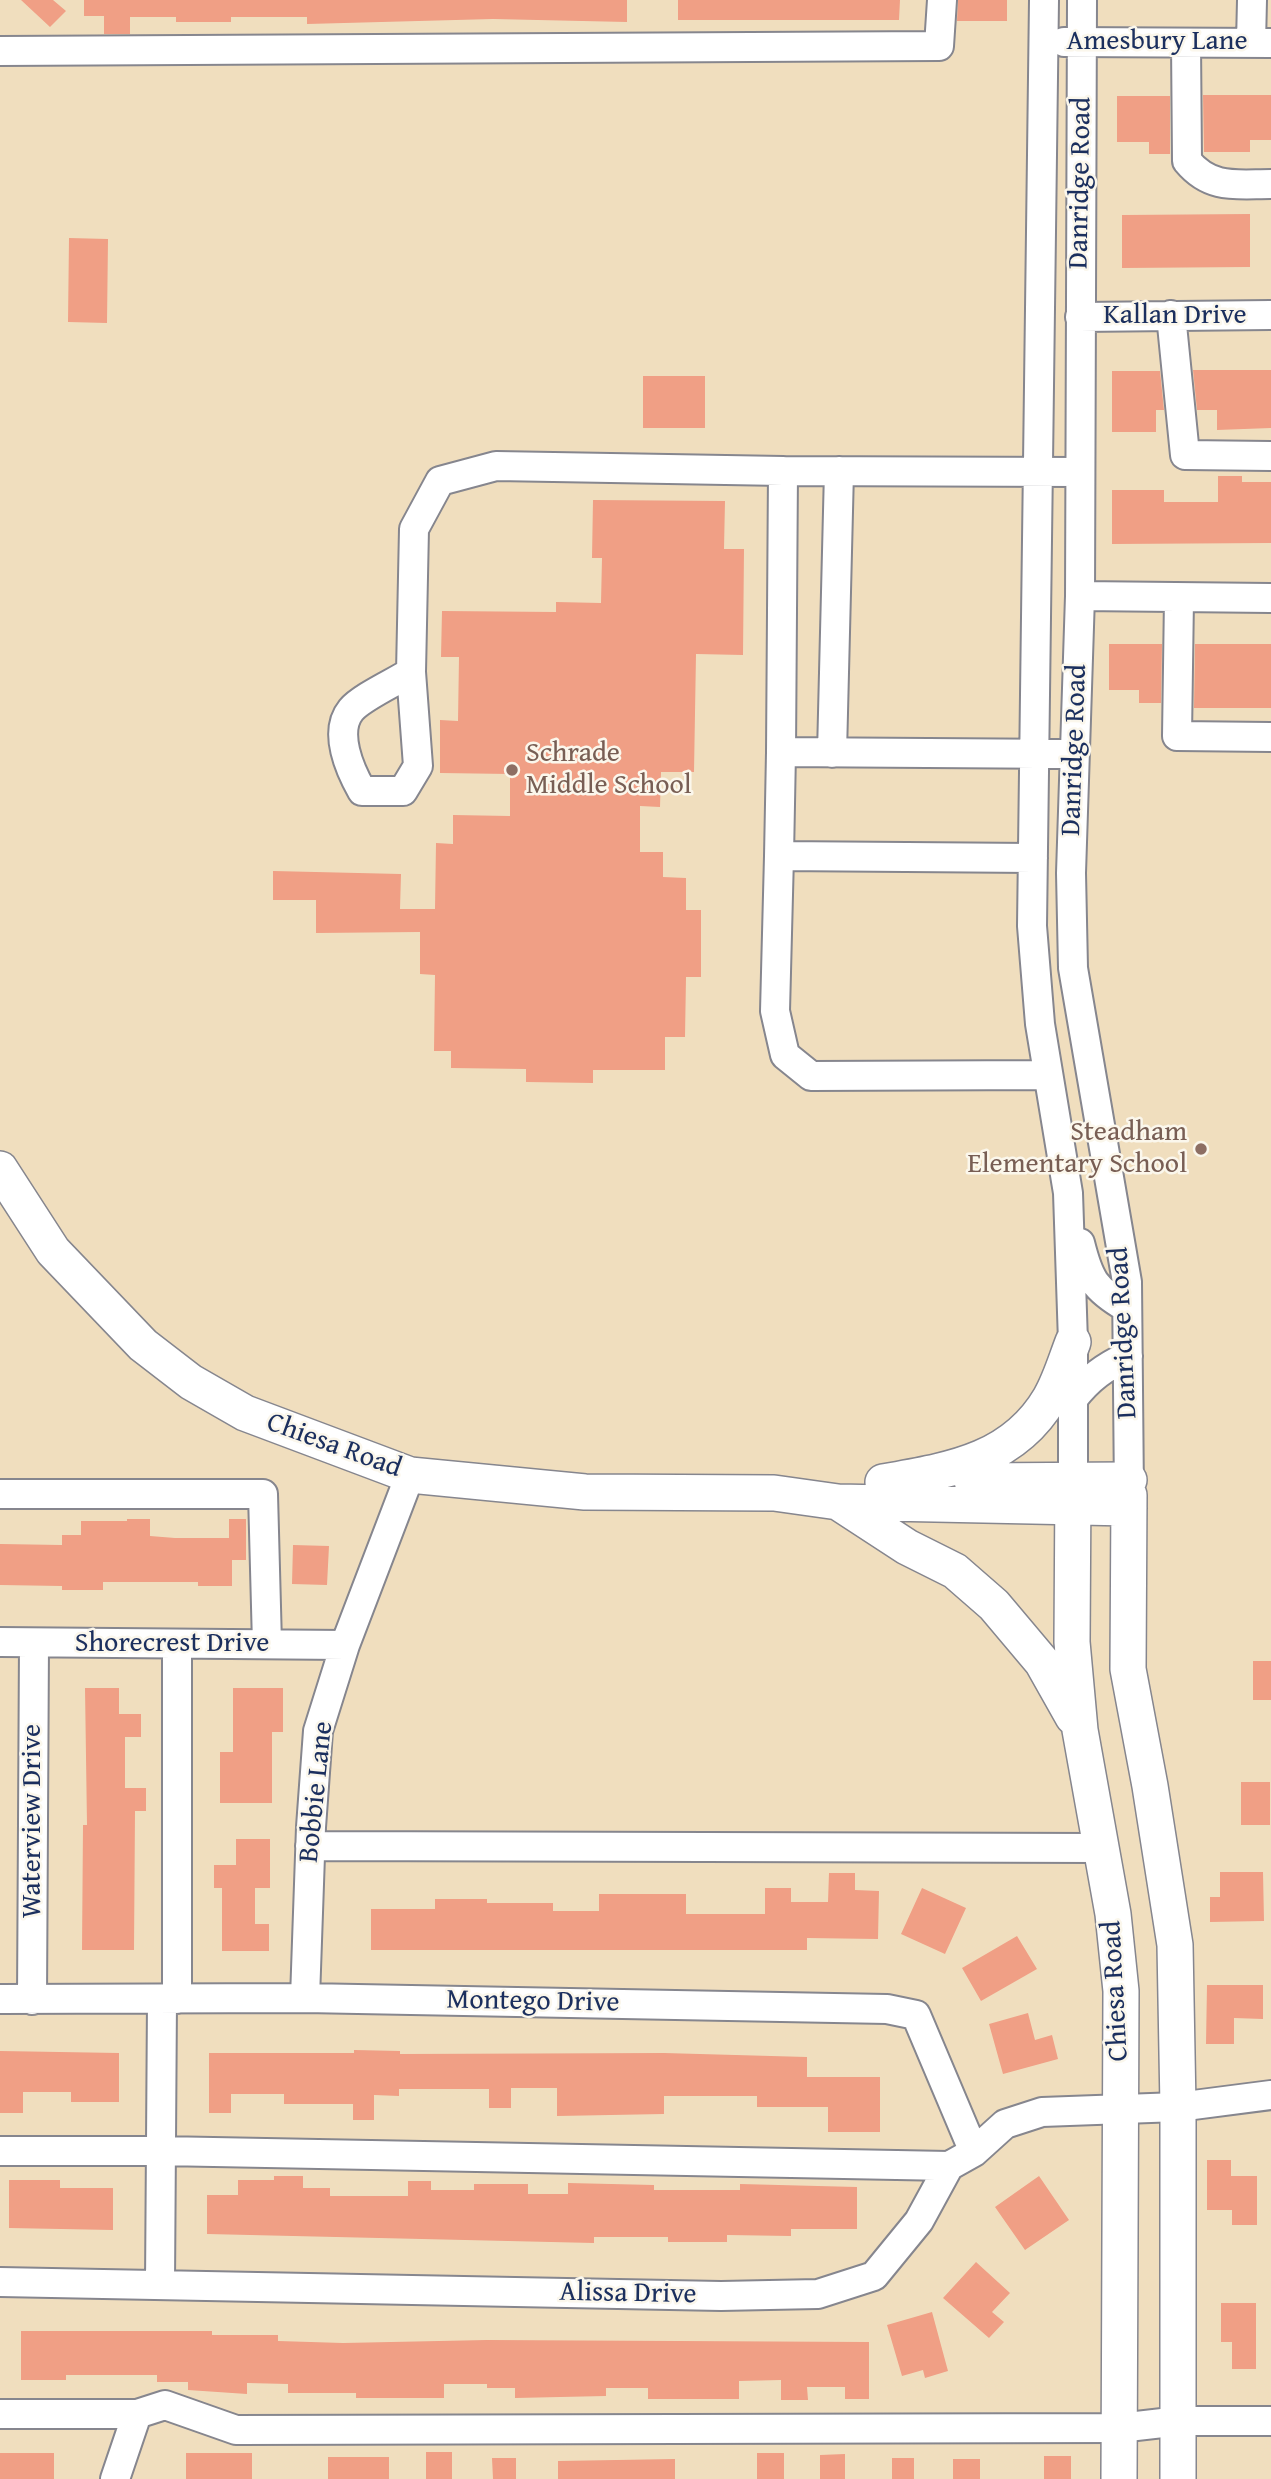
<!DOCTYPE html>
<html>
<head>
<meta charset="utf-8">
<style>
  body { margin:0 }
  canvas { display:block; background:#f0debe }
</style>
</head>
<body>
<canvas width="1271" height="2479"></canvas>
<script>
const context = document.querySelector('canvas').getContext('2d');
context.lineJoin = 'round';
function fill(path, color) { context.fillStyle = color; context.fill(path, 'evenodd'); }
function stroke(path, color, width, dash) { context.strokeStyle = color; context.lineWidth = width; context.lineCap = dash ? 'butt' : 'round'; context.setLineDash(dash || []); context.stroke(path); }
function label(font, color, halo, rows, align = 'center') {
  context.font = font + ' "Gentium Book Plus",serif'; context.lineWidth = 5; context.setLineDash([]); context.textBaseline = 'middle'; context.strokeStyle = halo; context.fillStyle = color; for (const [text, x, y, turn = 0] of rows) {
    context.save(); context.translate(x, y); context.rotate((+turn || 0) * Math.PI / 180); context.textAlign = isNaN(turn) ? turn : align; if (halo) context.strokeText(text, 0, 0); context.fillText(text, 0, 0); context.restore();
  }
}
fill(new Path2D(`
  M21,0h32l13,11 -16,16z
  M84,0h543v22l-134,-3 -186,5v-7h-76v5h-55v-5h-46v17h-26v-18h-20z
  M678,0h222l-1,20h-221z
  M958,0h49v21h-50z
  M1203,95h68v45h-21v12h-46z
  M1117,96h53v58h-21v-12h-32z
  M1250,214v53l-128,1v-53z
  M69,238l39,1 -1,84 -39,-1z
  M1193,370h78v58l-54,2v-20h-20z
  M1112,371h48l4,39h-8v22h-44z
  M643,376h62v52h-62z
  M1218,476h24v6h29v61l-159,1v-54h52v12h54z
  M593,500l132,1 -1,48h20l-1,106 -47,-1 -2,118h-33l-1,35 -20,-1v46h23v25l23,1v32h15v67h-15l-1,60h-20v33h-72v13l-67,-1v-13l-75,-1v-17h-17l1,-76 -15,-1v-42l-104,1v-33h-43v-29l128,3 -1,35h35l1,-66 17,1v-29l57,1v-42l-70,-1v-53l18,1 1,-64h-18l1,-46 114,1v-10l45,1 1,-45h-10z
  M1109,644h53l-1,59h-22v-13h-30z
  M1195,644h76v64h-77z
  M127,1519h23v17l25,2h54v-19h17v41h-14v26h-34v-4h-95v8h-41v-4l-62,-1v-41l62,1v-10h19v-14h46z
  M293,1545l36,1 -2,39 -35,-1z
  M1253,1661h18v39h-18z
  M85,1688h34v26h22v23h-16v51h21v23h-11l-1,139h-52l1,-125h4z
  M233,1688h50v44h-11v71h-52v-51h13z
  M1241,1782h29v43h-29z
  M236,1839h34v49h-15v36h14v27h-47v-63h-8v-23h22z
  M1220,1872h43l1,49 -54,1v-25h10z
  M829,1873h26v17l24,1 -1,48 -71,-1v12h-436v-41h64v-10h52v4h66v8h46v-17h87v20h79v-26h26v14h37z
  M922,1888l44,20 -21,46 -44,-20z
  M1017,1936l20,33 -56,32 -19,-33z
  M1207,1985h56v34l-29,-1v26h-28z
  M1028,2013l7,27 17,-5 6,24 -55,15 -14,-50z
  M354,2050l46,1v3l264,-1 143,4v20h73v55h-52v-25h-71v-11h-93v18l-107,2v-28h-46v20h-22v-19h-90v7l-25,-1v25h-21v-16h-69v-10h-53v19h-22v-60h145z
  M0,2051l119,2v49h-48v-10h-48v21h-23z
  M1207,2160h24v16h26v49h-25v-15h-25z
  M274,2176h29v12h27v8h78v-15h23v9h43v-6h54v10h40v-11l86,2v5h86v-6l117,3v42h-66v7l-64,-1v7h-59v-5h-74v6l-387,-9v-39h31v-15h36z
  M1039,2176l30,44 -44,30 -30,-43z
  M9,2180h51v8h53v42l-104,-2z
  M976,2262l34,31 -18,19 12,10 -15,16 -46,-40z
  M1221,2303h35v66h-24v-27h-11z
  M932,2312l16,59 -23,7 -2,-8 -21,6 -15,-51z
  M21,2331h191v4h66v6l65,2 144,-3 382,2v57h-24v-12h-38l1,13h-27v-20l-42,1v18h-91v-11h-42v8l-91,2v-10h-28v-4h-43v14h-88v-5h-68v-9l-41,-1v11l-59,-4v-8h-31v-7h-91v5h-45z
  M426,2452h26v27h-26z
  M0,2453h54v26h-54z
  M186,2453h66v26h-66z
  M757,2453h27v26h-27z
  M845,2454v25h-25v-24z
  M1044,2456h27v23h-27z
  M328,2457h61v22h-61z
  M492,2458h24v21h-23z
  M892,2458h22v21h-22z
  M675,2459v20h-117v-18z
  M953,2459h27v20h-27z`), '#f09f85');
const minor = new Path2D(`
  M1044,0l-12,926 8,98 28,169 5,149v139
  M1082,0l-2,596 -9,277 2,95 54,314 2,213
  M1064,42l207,1
  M1186,43l1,118c24,29 50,23 84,23
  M1251,43l1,-43
  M0,51l939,-5 3,-46
  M1171,315l14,140 86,1
  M1080,317l191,-2
  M1080,596l191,2
  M1179,598l-2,138 94,1
  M411,672c-15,10 -49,25 -60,38 -18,22 -1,60 11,81h41l15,-25 -7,-94 3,-143 26,-48 56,-15 287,5
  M781,752l2,-281 297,1
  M832,753l7,-282
  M779,856l-4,155 10,44 26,21 236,-1
  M1033,858l-254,-2 2,-104 293,2
  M1080,1243c9,36 14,46 47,65
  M1073,1399c16,-21 32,-32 55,-43
  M0,1494h263l4,150
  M0,1642l345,3
  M177,1644v355
  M310,1846l791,2
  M305,1998l6,-171 7,-96 27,-86 65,-170
  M0,1999l305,-1 582,11 29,6 58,137
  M32,2000l2,-357
  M0,2151h161l788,15
  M0,2282l721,14 97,-2 56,-18 45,-55 30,-55 25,-14 31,-28 37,-12 136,-5 93,-12
  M160,2284l2,-284
  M0,2414h137l28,-9 71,25 883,-2 61,-7h91
  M115,2479l22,-65`);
const major = new Path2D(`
  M0,1169l53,82 90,94 48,37 54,31 165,62 175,17 189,1 64,9 291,6
  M972,1481l157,-1
  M1073,1481l-1,161 8,88 33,184 8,77 -2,488
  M883,1482c67,-12 130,-21 167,-84 10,-17 16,-38 23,-56
  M1129,1495l-1,174 22,117 25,159 3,162v372
  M838,1502l69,45 48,24 39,34 48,57 31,55`);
stroke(minor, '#86868e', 32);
stroke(major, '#86868e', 38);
stroke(minor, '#fff', 28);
stroke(major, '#fff', 35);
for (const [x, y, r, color] of [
  [512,770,7,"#8d6e63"],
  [1201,1149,7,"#8d6e63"]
]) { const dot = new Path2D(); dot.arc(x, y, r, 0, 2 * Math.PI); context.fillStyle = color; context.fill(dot); stroke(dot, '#fbf7ec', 2.5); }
label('28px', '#1b2f5e', '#fbf7ec', [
  ["Amesbury Lane",1157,42],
  ["Danridge Road",1081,183,-89],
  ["Kallan Drive",1175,316],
  ["Danridge Road",1075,750,-88],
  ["Danridge Road",1124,1333,-93],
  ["Chiesa Road",334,1446,20],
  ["Shorecrest Drive",172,1644],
  ["Bobbie Lane",317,1792,-84],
  ["Waterview Drive",33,1821,-90],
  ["Chiesa Road",1116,1991,-93],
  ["Montego Drive",533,2002,1],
  ["Alissa Drive",628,2294,1]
]);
label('28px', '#785e54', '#fbf7ec', [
  ["Schrade",526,754],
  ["Middle School",526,786],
  ["Steadham",1187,1133,"right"],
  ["Elementary School",1187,1165,"right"]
], 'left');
</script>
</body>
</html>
